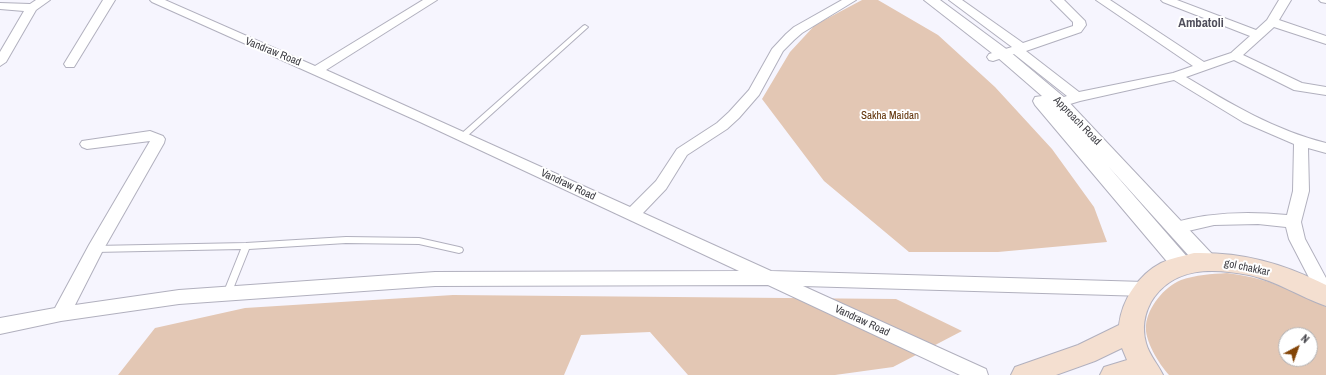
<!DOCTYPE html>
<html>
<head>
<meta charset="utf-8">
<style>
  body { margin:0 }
  #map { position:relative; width:1326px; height:375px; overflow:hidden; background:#f6f5fe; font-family:"Archivo Narrow",sans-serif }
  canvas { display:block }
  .north { position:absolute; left:1278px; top:327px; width:40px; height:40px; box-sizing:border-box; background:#fff; border:1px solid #b1b1b3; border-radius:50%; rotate:41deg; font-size:11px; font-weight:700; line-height:16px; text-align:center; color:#3c3c42 }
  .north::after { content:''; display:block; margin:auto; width:14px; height:18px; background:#834507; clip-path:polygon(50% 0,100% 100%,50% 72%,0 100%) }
</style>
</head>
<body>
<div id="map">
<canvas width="1326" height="375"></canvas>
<div class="north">N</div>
</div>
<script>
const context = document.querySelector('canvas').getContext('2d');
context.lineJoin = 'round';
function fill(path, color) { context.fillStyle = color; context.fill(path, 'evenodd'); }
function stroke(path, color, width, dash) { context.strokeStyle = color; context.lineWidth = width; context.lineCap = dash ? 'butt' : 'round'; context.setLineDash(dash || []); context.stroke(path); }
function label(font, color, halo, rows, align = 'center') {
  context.font = font + ' "Archivo Narrow",sans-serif'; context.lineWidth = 4; context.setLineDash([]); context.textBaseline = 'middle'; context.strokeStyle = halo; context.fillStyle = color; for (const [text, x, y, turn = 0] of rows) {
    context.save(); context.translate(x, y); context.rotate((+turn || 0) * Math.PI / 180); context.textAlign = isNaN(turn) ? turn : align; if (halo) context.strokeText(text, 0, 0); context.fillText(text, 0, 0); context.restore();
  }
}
fill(new Path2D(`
  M862,0h16l60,35 57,52 57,62 42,58 13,35 -109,10h-89l-85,-71 -62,-82 28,-47 25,-27z
  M1227,273c35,4 68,17 99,34v68h-157c-10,-11 -25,-35 -23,-50 2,-18 18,-38 35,-45 15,-5 30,-6 46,-7zM1286,335h24v24h-24z
  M453,295l443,4 66,32 -69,36 -58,8h-147l-38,-43 -69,3 -17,40h-446l37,-47 90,-20z`), '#e3c7b4');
const service = new Path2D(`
  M585,25l3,2 -1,1 -122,110h-4l-1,-2 1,-2 122,-108z
  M346,237l73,1 40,9 3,1 1,2 -1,2 -3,1 -40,-9 -73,-1 -97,6 -18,45 -1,2 -3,1 -3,-1 -1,-2 18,-45 -146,3 -3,-1 -1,-2 1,-2 3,-1 151,-3z`);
const minor = new Path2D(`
  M36,0h14l-14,10 -30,52 -6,4v-14l24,-41 -24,-2v-6l30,1z
  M103,0h12l-41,67h-8l-2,-3z
  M150,0h15l150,66 108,-66h14l-111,70 304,137 26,-26 21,-32 40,-26 12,-11 20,-22 23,-41 14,-15 8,-7 48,-27h14l-54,33 -8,7 -11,11 -24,44 -20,23 -12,11 -40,26 -21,34 -23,24 128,58 374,11 6,2 2,5 -2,5 -6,2 -342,-10 183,83 2,6h-28l-192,-90 -333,1 -256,18 -118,17 -61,13v-16l55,-10 34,-63 61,-104 -63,8 -5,-2 -2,-3 2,-3 68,-10 13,5 2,3 -1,4 -62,109 -27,53 104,-15 256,-18 304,-1 -319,-149 -268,-120z
  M949,0h13l61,43 50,-17v-4l-22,-22h13l21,21 1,4 -5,7 -55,19 53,41 94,-19 20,-7 -97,-66h14l94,62 27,-9 19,-17 -87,-34 -2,-2h16l79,30 11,-10 12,-20h12l-12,20 47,16v8l-52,-17 -31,28 59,28 24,4v8l-32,-5 -60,-30 -48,17c45,27 88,53 140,66v10l-18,-5 1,43 -8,31 4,17 21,39v23l-6,-2 -31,-60 -3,-12 -28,-3 -44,1 -39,9 -6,-2 -2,-4 2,-4c39,-12 78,-13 118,-9l6,-24 1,-47 -51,-22 -69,-42 -94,21 -33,10 -5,-1 -2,-3 2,-3 25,-8 -53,-42 -21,7 -4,-1 -2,-3 2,-3 23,-7z
  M1319,0h7v3l-5,-1z`);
const tertiary = new Path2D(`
  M924,0h16l69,51 56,47 148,157 3,6 -3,6 -7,2 -7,-2 -91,-101 81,93 3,6 -3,6 -7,2 -7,-2 -140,-166 -2,-4 2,-4 7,-1 -45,-39z`);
const secondary = new Path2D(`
  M1194,253c48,-1 89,10 132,32v21c-26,-9 -49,-25 -77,-31 -36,-7 -76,-9 -98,27 -7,13 -9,26 -5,41 3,12 12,21 17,32h-63l4,-8 23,-7 -5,-12 -27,13 -39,14h-45l4,-8 63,-22 41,-20c3,-25 19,-50 42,-62 10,-5 23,-7 33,-10z`);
stroke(service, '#b1b0be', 2);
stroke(minor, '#b1b0be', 2);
stroke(tertiary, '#b1b0be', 2);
stroke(secondary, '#b1b0be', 2);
fill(service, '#fff');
fill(minor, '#fff');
fill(tertiary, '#fff');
fill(secondary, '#f4dfd0');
label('11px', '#3c3c42', '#fff', [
  ["Vandraw Road",273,52,22],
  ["Approach Road",1077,121,46],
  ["Vandraw Road",568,185,25],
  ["gol chakkar",1247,268,12],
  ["Vandraw Road",862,321,25]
]);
label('11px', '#603208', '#fff', [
  ["Sakha Maidan",890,116]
]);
label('bold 13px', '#504f5c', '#fff', [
  ["Ambatoli",1201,24]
]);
</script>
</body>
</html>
